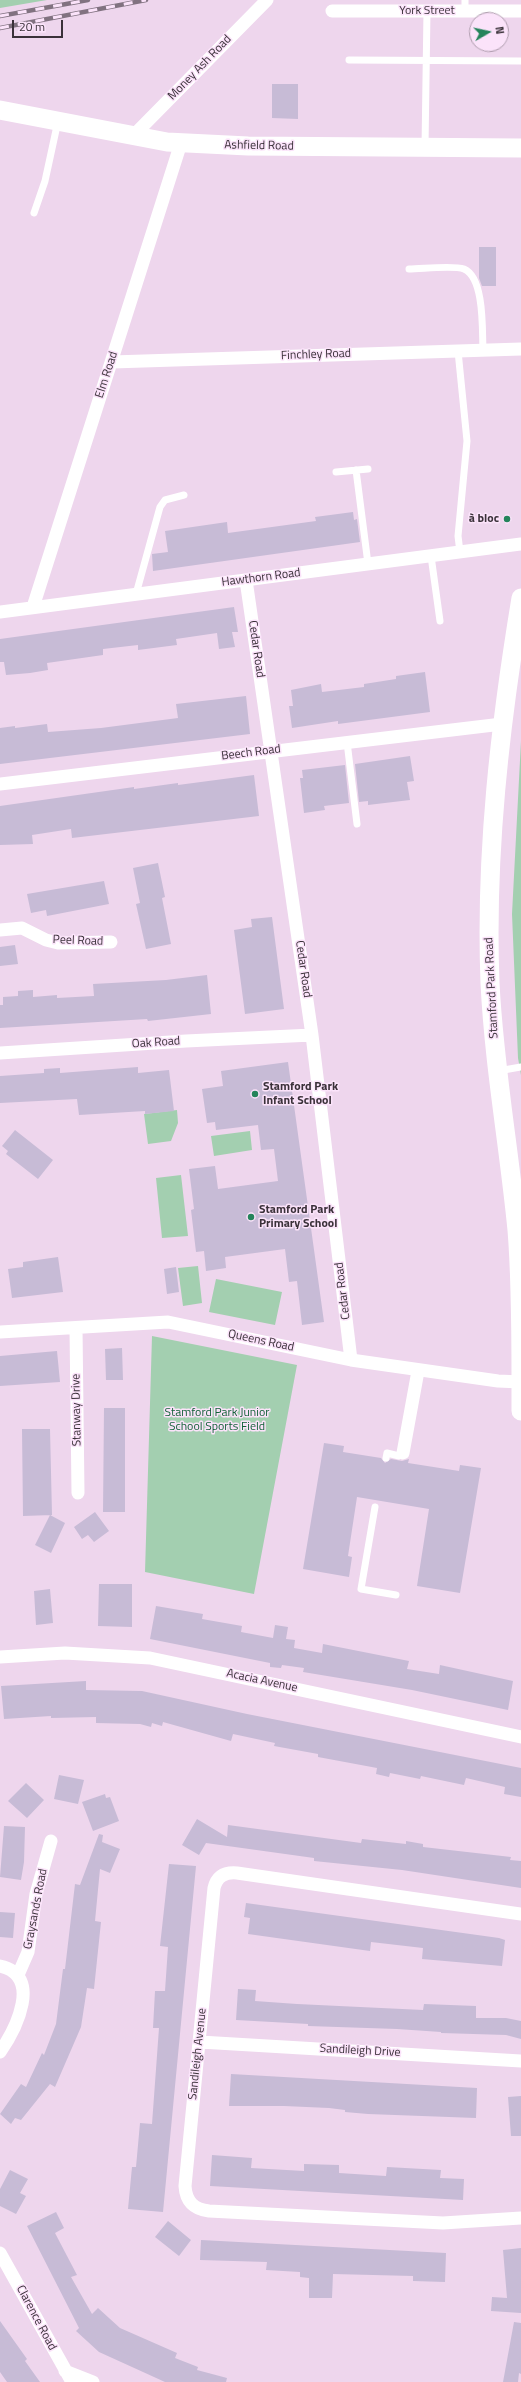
<!DOCTYPE html>
<html>
<head>
<meta charset="utf-8">
<style>
  body { margin:0 }
  #map { position:relative; width:521px; height:2382px; overflow:hidden; background:#eed6ed; font-family:"Titillium Web",sans-serif }
  canvas { display:block }
  .north { position:absolute; left:469px; top:12px; width:40px; height:40px; box-sizing:border-box; background:#fbe3fa; border:1px solid #ae9cad; border-radius:50%; rotate:81deg; font-size:11px; font-weight:700; line-height:16px; text-align:center; color:#3a3139 }
  .north::after { content:''; display:block; margin:auto; width:14px; height:18px; background:#24845b; clip-path:polygon(50% 0,100% 100%,50% 72%,0 100%) }
  .scale { position:absolute; left:12px; top:20px; width:51px; height:18px; box-sizing:border-box; border:2px solid #3a3139; border-top:0; padding-left:5px; font-size:12px; line-height:14px; white-space:nowrap; color:#3a3139; -webkit-text-stroke:3px #fbe3fa; paint-order:stroke }
</style>
</head>
<body>
<div id="map">
<canvas width="521" height="2382"></canvas>
<div class="north">N</div>
<div class="scale">20 m</div>
</div>
<script>
const context = document.querySelector('canvas').getContext('2d');
context.lineJoin = 'round';
function fill(path, color) { context.fillStyle = color; context.fill(path, 'evenodd'); }
function stroke(path, color, width, dash) { context.strokeStyle = color; context.lineWidth = width; context.lineCap = dash ? 'butt' : 'round'; context.setLineDash(dash || []); context.stroke(path); }
function label(font, color, halo, rows, align = 'center') {
  context.font = font + ' "Titillium Web",sans-serif'; context.lineWidth = 3; context.setLineDash([]); context.textBaseline = 'middle'; context.strokeStyle = halo; context.fillStyle = color; for (const [text, x, y, turn = 0] of rows) {
    context.save(); context.translate(x, y); context.rotate((+turn || 0) * Math.PI / 180); context.textAlign = isNaN(turn) ? turn : align; if (halo) context.strokeText(text, 0, 0); context.fillText(text, 0, 0); context.restore();
  }
}
fill(new Path2D(`
  M0,0h47l-47,8z
  M521,741v334l-3,-17 -6,-144z
  M177,1110l1,13 -7,18 -23,3 -4,-30z
  M250,1131l2,19 -38,6 -3,-20z
  M181,1175l7,61 -26,2 -6,-60z
  M198,1266l4,37 -19,3 -5,-38z
  M216,1279l66,13 -7,33 -66,-13z
  M152,1336l145,29 -43,229 -109,-22z`), '#a3cfb0');
fill(new Path2D(`
  M272,84h26v35l-26,-1z
  M479,247h17v39h-14l-3,-8z
  M353,512l1,8 3,-1 3,23 -207,29 -1,-17 16,-2 -3,-21 62,-9 1,11 88,-12 -1,-4z
  M234,607l4,25h-6l3,15 -16,2 -2,-16 -41,6 1,6 -39,5v-5l-35,4v6l-56,8 1,7 -18,3 -24,2 -2,-13h-4v-23z
  M425,672l5,40 -92,12v-3l-46,7 -3,-22h4l-2,-16 30,-6 1,8 42,-5v-3l32,-5v-3z
  M246,696l4,38 -250,30v-36l15,-2v2l32,-4 1,8 53,-4 77,-10 -2,-14z
  M410,756l4,25 -7,1 3,18 -42,5v-4l-9,1 -4,-38z
  M345,765l4,38 -25,3 1,4 -21,3 -4,-35h3l-1,-8z
  M254,775l5,41 -187,22 -1,-9 -39,6 1,9 -33,1v-39l134,-19v2l44,-6v2z
  M158,863l7,34 -3,1 9,46 -25,5 -10,-45 4,-1 -7,-35z
  M104,881l5,23 -62,12 -1,-6 -15,3 -4,-19z
  M272,917l12,92 -39,5 -11,-84 18,-3 -1,-8z
  M15,945l3,19 -18,2v-19z
  M207,975l4,39 -63,7 -1,-2 -147,9v-23h3v-8l15,-1v-5l15,-1v7l24,-2v3l37,-2 -1,-12 73,-4z
  M288,1062l36,260 -22,3 -5,-44 -8,1 -4,-33 -60,8 1,11 -20,3 -2,-20 -8,1 -5,-42 3,-1 -5,-40 26,-3 3,23 60,-8 -4,-32 -13,1 -3,-25 -42,5 -1,-8 -8,1 -5,-34 21,-3 -2,-15z
  M138,1067v6l31,-3 5,41 -29,3v-3l-66,4 -2,-16 -77,4v-27l44,-3v-4l16,-1v5z
  M15,1130l38,30 -15,19 -32,-25 2,-3 -6,-5z
  M58,1257l5,35 -51,6 -4,-29 15,-2v-5z
  M176,1267l3,25 -12,2 -3,-25z
  M122,1348l1,32h-17l-1,-31z
  M57,1351l3,31 -60,4v-30z
  M104,1408h21v104h-22z
  M22,1429h28l2,86 -29,1z
  M324,1443l20,3 -1,6 38,6 4,5 6,-4 11,2 7,-2 -1,4 51,8 1,-6 21,3 -21,125 -43,-7 12,-77 -72,-12 -9,59 4,1 -3,20 -46,-8z
  M95,1512l14,19 -15,11 -6,-7 -6,4 -8,-12z
  M50,1515l15,8 -14,30 -16,-8z
  M99,1584h33v43l-34,-1z
  M50,1589l3,34 -17,2 -2,-34z
  M156,1606l47,8 -1,5 40,7 -1,6 32,6 2,-13 13,2 -2,12 9,1 -1,8 28,5 1,-9 86,17 -2,8 32,5 1,-9 73,16 -5,29 -96,-20 -109,-18 1,-4 -22,-3 -1,3 -11,-1v-4l-120,-24z
  M86,1681v9l56,1 105,23 274,54v29l-17,-3 1,-7 -39,-9 -2,7 -43,-9 -1,3 -30,-6 -1,4 -13,-3 1,-6 -59,-11v-3l-44,-8 1,-3 -42,-9 -2,7 -68,-19 -1,4 -10,-3 -1,4 -11,-3 -44,-1v-6l-45,1v-2l-47,3 -3,-33z
  M59,1775l25,5 -6,24 -24,-5z
  M26,1783l18,17 -17,18 -19,-17z
  M105,1794l1,4 4,-1 9,24 -26,10 -11,-29z
  M197,1819l30,18 1,-12 133,18 1,-4 44,5v-3l17,3v3l88,10 -1,3 11,1v27l-119,-18 -88,-9v-3l-108,-15 -7,12 -17,-10z
  M4,1826l21,1 -1,35 -3,18 -21,-3z
  M99,1834l4,1 -1,7 18,7 -10,24 -10,-4 -5,52 6,1 -7,67 -7,-1 -6,39 -26,60 -5,-3 -29,36 -6,-2 -4,6 -11,-10 21,-30 5,3 16,-34 2,2 12,-31 7,-55h2l10,-85 5,1z
  M169,1864l27,2 -33,346 -35,-3 4,-42h4l4,-44 12,1 7,-96h-6l2,-37h10l3,-44 -8,-1z
  M246,1903l253,35 6,2 -3,26 -80,-7 1,-11 -52,-6 -1,9 -122,-17 2,-16 -6,-1z
  M0,1912l15,1 -2,25 -13,-1z
  M238,1989l18,1 -1,11 42,3 126,6 1,-6 52,2v12h30l15,3v18l-15,-4 -65,-2v-1l-44,-3 -89,-3v-2l-72,-4z
  M231,2074l246,14 -1,30 -108,-4 -23,-2v-2l-16,-2 -45,-2h-55z
  M521,2096v40h-10l-3,-39z
  M212,2155l40,3 -1,10 53,3v-7l35,1v8l47,3 1,-9 54,3 -1,8 24,1 -1,21 -253,-14z
  M10,2170l18,9 -8,14 6,3 -10,18 -16,-8v-17z
  M56,2212l8,16 -9,5 22,42 -6,2 21,37 6,-6 22,20 57,25 -2,5 23,9 -1,3 30,8 -1,4h-61l-66,-30 -23,-21 3,-3 -52,-102z
  M168,2221l23,19 -12,16 -24,-19z
  M201,2240l245,13 -1,29 -32,-1v-5l-80,-2 -1,24h-23v-20l-9,-1v-5l-34,-2 1,-8 -67,-2z
  M521,2248v65l-30,-2 1,-14 15,1 -4,-48z
  M0,2321l27,38 -2,2 15,21h-33l-7,-10z
  M514,2322l7,1v51l-2,-1 -1,9h-15z`), '#c7bbd6');
stroke(new Path2D(`
  M465,12v-12
  M349,60l172,1
  M425,147l2,-136
  M34,213l11,-32 13,-60
  M409,269c13,0 44,-4 55,0 21,9 18,63 19,81
  M458,351l9,90 -9,95 2,16
  M356,470l12,94
  M336,472l32,-3
  M431,556l9,65
  M136,594l24,-87 5,-7 19,-5
  M347,742l10,82
  M498,1071l23,-4
  M386,1458l1,-5 12,3 4,-3
  M375,1507l-14,82 35,6`), '#fff', 7);
stroke(new Path2D(`
  M332,11h189
  M133,136l134,-136
  M112,362l409,-13
  M246,580l66,455 39,325
  M33,607l148,-464
  M0,612l521,-68
  M0,784l502,-60
  M0,930l22,-2 24,12 12,3 53,-1
  M0,1053l186,-12 126,-6
  M76,1328l2,165
  M0,1332l168,-10 183,38 147,21 23,1
  M403,1453l15,-82
  M0,1657l65,-4 85,5 371,79
  M521,1914l-284,-41c-12,-1 -20,3 -23,15l-29,298c1,16 9,23 24,25l234,12 78,-5
  M0,1966c43,9 16,63 0,86
  M18,1975l10,-23 8,-58 15,-53
  M200,2042l321,19
  M0,2253l72,129
  M65,2371l28,11`), '#fff', 13);
stroke(new Path2D(`
  M0,110l167,32 81,4 273,2
  M521,598c-21,127 -36,256 -31,385 4,83 19,164 27,247 4,49 4,100 4,149
  M521,1384v27`), '#fff', 19);
const rail = new Path2D(`
  M0,16l88,-16
  M0,28l146,-28`);
stroke(rail, '#817280', 4.5);
stroke(rail, '#fbe3fa', 3, [9]);
for (const [x, y, r, color] of [
  [507,519,4,"#24845b"],
  [255,1094,4,"#24845b"],
  [251,1217,4,"#24845b"]
]) { const dot = new Path2D(); dot.arc(x, y, r, 0, 2 * Math.PI); context.fillStyle = color; context.fill(dot); stroke(dot, '#fbe3fa', 1.5); }
label('12px', '#3a3139', '#fbe3fa', [
  ["York Street",427,11],
  ["Money Ash Road",200,68,-46],
  ["Ashfield Road",259,146,1],
  ["Finchley Road",316,355,-2],
  ["Elm Road",107,375,-72],
  ["Hawthorn Road",261,578,-7],
  ["Cedar Road",256,649,82],
  ["Beech Road",251,753,-7],
  ["Peel Road",78,941,2],
  ["Cedar Road",303,969,82],
  ["Stamford Park Road",492,988,-93],
  ["Oak Road",156,1043,-4],
  ["Cedar Road",343,1291,-97],
  ["Queens Road",261,1341,12],
  ["Stanway Drive",77,1410,-91],
  ["Acacia Avenue",262,1681,12],
  ["Graysands Road",36,1909,-79],
  ["Sandileigh Drive",360,2051,3],
  ["Sandileigh Avenue",198,2054,-84],
  ["Clarence Road",36,2318,62]
]);
label('bold 12px', '#3a3139', '#fbe3fa', [
  ["à bloc",499,519,"right"],
  ["Stamford Park",263,1087],
  ["Infant School",263,1101],
  ["Stamford Park",259,1210],
  ["Primary School",259,1224]
], 'left');
label('12px', '#116137', '#fbe3fa', [
  ["Stamford Park Junior",217,1413],
  ["School Sports Field",217,1427]
]);
</script>
</body>
</html>
